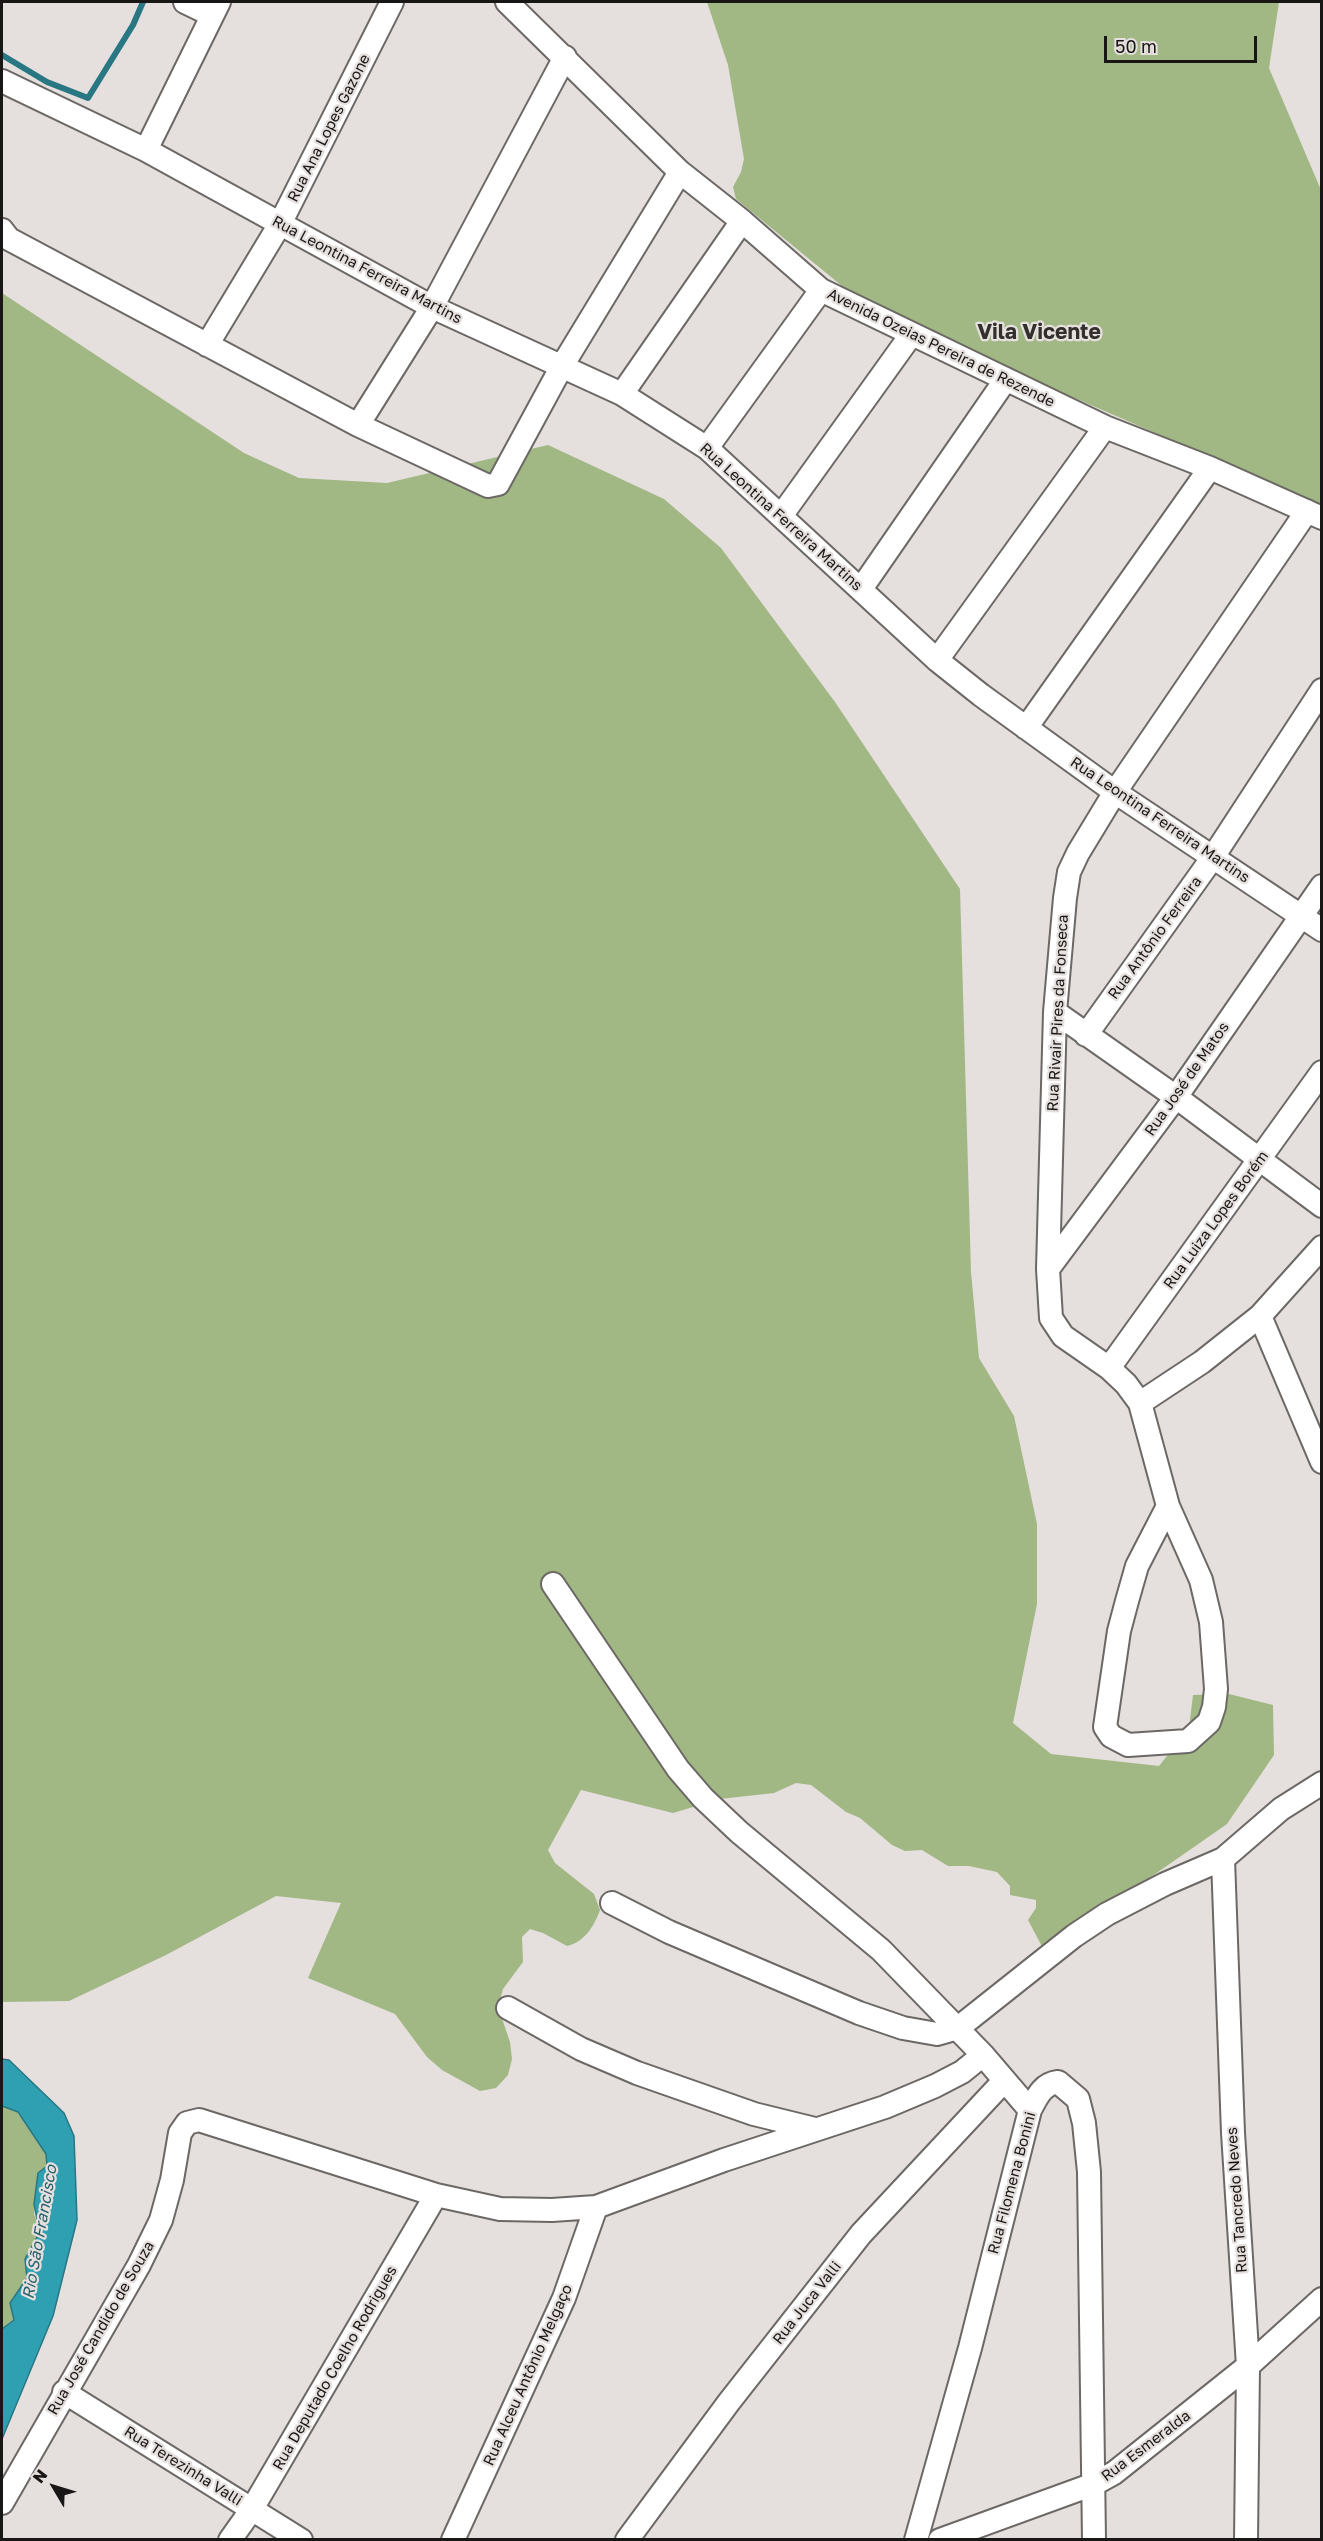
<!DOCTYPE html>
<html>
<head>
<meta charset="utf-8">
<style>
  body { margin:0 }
  #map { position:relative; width:1323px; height:2541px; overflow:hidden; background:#e5dfdd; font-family:"Golos Text",sans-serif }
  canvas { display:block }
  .frame { position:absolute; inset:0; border:3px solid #191716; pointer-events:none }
  .north { position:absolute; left:24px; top:2457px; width:60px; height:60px; -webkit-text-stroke:4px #e5dfdd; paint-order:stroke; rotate:308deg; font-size:16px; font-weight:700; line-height:24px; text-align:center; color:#191716 }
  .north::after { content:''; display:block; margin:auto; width:21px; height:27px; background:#191716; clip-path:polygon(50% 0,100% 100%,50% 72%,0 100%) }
  .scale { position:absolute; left:1104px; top:36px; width:153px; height:27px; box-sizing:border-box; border:3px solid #191716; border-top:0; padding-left:8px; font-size:18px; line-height:21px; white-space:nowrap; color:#191716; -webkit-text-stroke:4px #e5dfdd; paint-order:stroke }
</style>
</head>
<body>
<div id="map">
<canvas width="1323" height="2541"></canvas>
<div class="frame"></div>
<div class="north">N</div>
<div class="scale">50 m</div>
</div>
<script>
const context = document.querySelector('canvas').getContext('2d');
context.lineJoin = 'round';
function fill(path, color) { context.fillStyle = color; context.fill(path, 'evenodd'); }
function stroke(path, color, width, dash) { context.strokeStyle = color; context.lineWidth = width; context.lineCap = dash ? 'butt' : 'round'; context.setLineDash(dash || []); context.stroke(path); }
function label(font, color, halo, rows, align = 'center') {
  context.font = font + ' "Golos Text",sans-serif'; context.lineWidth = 4.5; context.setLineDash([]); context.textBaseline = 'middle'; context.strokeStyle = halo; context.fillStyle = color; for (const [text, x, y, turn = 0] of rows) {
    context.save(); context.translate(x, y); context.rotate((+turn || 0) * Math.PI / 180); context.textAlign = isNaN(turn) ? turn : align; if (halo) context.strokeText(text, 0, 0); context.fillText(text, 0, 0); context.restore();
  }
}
fill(new Path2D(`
  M707,2h572l-10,66 52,122v315l-290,-126 -178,-84 -117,-96 -3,-12 8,-15 3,-13 -16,-94z
  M2,293l242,160 55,25 88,5 161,-38 116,54 57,49 114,154 125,187 11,383 8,86 35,58 23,108v80l-24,119 38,31 108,12 30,-38 4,-33 36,-1 44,11 1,50 -47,69 -115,80 -66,50 -18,-34 8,-12v-8l-26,-5v-9l-13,-14 -28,-6h-21l-26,-16 -17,1 -13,-6 -32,-27 -14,-6 -35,-27 -15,-2 -22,10 -54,6 -47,14 -92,-23 -33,60 7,13 39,31 6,16c-6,16 -15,32 -33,36l-24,-13 -13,-4 -8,8 1,25 -20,27 -5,18 12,35 2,17 -4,16 -12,13 -16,3 -38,-21 -15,-13 -32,-43 -87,-36 33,-75 -65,-7 -110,59 -97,46 -67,1z
  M2,2106l15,6 29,42 1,12 -9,7 -4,41 4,10 -1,13 -11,22 1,19 -17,25 4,17 -12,9z`), '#a1b884');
const water = new Path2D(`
  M2,2059l7,1 55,53 10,23 3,84 -24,96 -51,123v-110l12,-9 -4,-17 17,-25 -2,-19 12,-22 1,-13 -4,-20 4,-31 9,-7 -1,-12 -28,-42 -16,-6z`);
fill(water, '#2ea0b2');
stroke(water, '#287783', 1.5);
stroke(new Path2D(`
  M2,55l45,27 41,16 45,-73 10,-23`), '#287783', 6);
const minor = new Path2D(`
  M185,2l27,13
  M507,2l173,170 62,49 79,69 284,137 105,41 112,50
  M2,81l144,69 286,157 190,87 85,54 230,212 44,35 134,97 207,138
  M146,150l73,-148
  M2,230l7,9 349,186 130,61 10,-2 64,-118 118,-194
  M207,345l73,-121 112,-222
  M622,394l120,-173
  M358,425l74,-118 133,-250
  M707,448l114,-158
  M781,516l130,-181
  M861,589l145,-210
  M937,660l168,-233
  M1026,728l184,-260
  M1055,1012l121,85 146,109
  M1086,1035l127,-178 109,-167
  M1048,1269l128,-172 146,-211
  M1260,1316l62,146
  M1109,1368l213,-296
  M1140,1403l62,-41 58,-46 62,-69
  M1168,1506l-31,60 -10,35 -8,30 -14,96 6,9 17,9 60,-4 21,-19 5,-15 2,-18 -5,-67 -10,-42 -33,-74 -28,-103 -14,-19 -17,-16 -46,-32 -12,-18 -3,-49 7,-257 10,-114 4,-26 9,-19 37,-61 192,-281
  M553,1584l125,185 25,29 36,34 142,118 102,105 47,55
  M1223,1859l10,274 15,233 -2,174
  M612,1903l57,29 190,81 44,15 34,6 21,-6 116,-92 33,-22 58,-30 58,-25 58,-50 41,-26
  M508,2008l73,41 56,24 117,41 61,15
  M64,2392l237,148
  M2,2503l137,-238 22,-45 11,-40 8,-47 7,-10 12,-3 237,75 64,14 52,1 44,-3 128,-47 161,-53 50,-21 27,-14 21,-17
  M230,2540l22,-31 184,-314
  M453,2540l111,-242 32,-91
  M627,2540l102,-138 132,-168 143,-153
  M916,2540l54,-192 60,-238c7,-13 12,-26 28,-28l20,17 6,24 5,49 5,368
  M940,2540l154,-56 20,-11 134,-107 74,-67`);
stroke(minor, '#6c6865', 26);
stroke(minor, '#fff', 22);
label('15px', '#191716', '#e5dfdd', [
  ["Rua Ana Lopes Gazone",329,128,-63],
  ["Rua Leontina Ferreira Martins",367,270,28],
  ["Avenida Ozeias Pereira de Rezende",941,348,26],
  ["Rua Leontina Ferreira Martins",781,517,42],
  ["Rua Leontina Ferreira Martins",1160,820,34],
  ["Rua Antônio Ferreira",1155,938,-54],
  ["Rua Rivair Pires da Fonseca",1058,1013,-87],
  ["Rua José de Matos",1187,1079,-55],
  ["Rua Luiza Lopes Borém",1216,1220,-54],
  ["Rua Filomena Bonini",1012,2183,-75],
  ["Rua Tancredo Neves",1237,2200,-94],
  ["Rua Juca Valli",807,2303,-52],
  ["Rua José Candido de Souza",101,2328,-60],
  ["Rua Deputado Coelho Rodrigues",335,2368,-60],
  ["Rua Alceu Antônio Melgaço",528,2375,-66],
  ["Rua Esmeralda",1146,2446,-37],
  ["Rua Terezinha Valli",183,2466,32]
]);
label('italic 16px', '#25606a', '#e5dfdd', [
  ["Rio São Francisco",40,2232,-80]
]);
label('bold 21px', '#332f2d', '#e5dfdd', [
  ["Vila Vicente",1039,332]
]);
</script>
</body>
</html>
